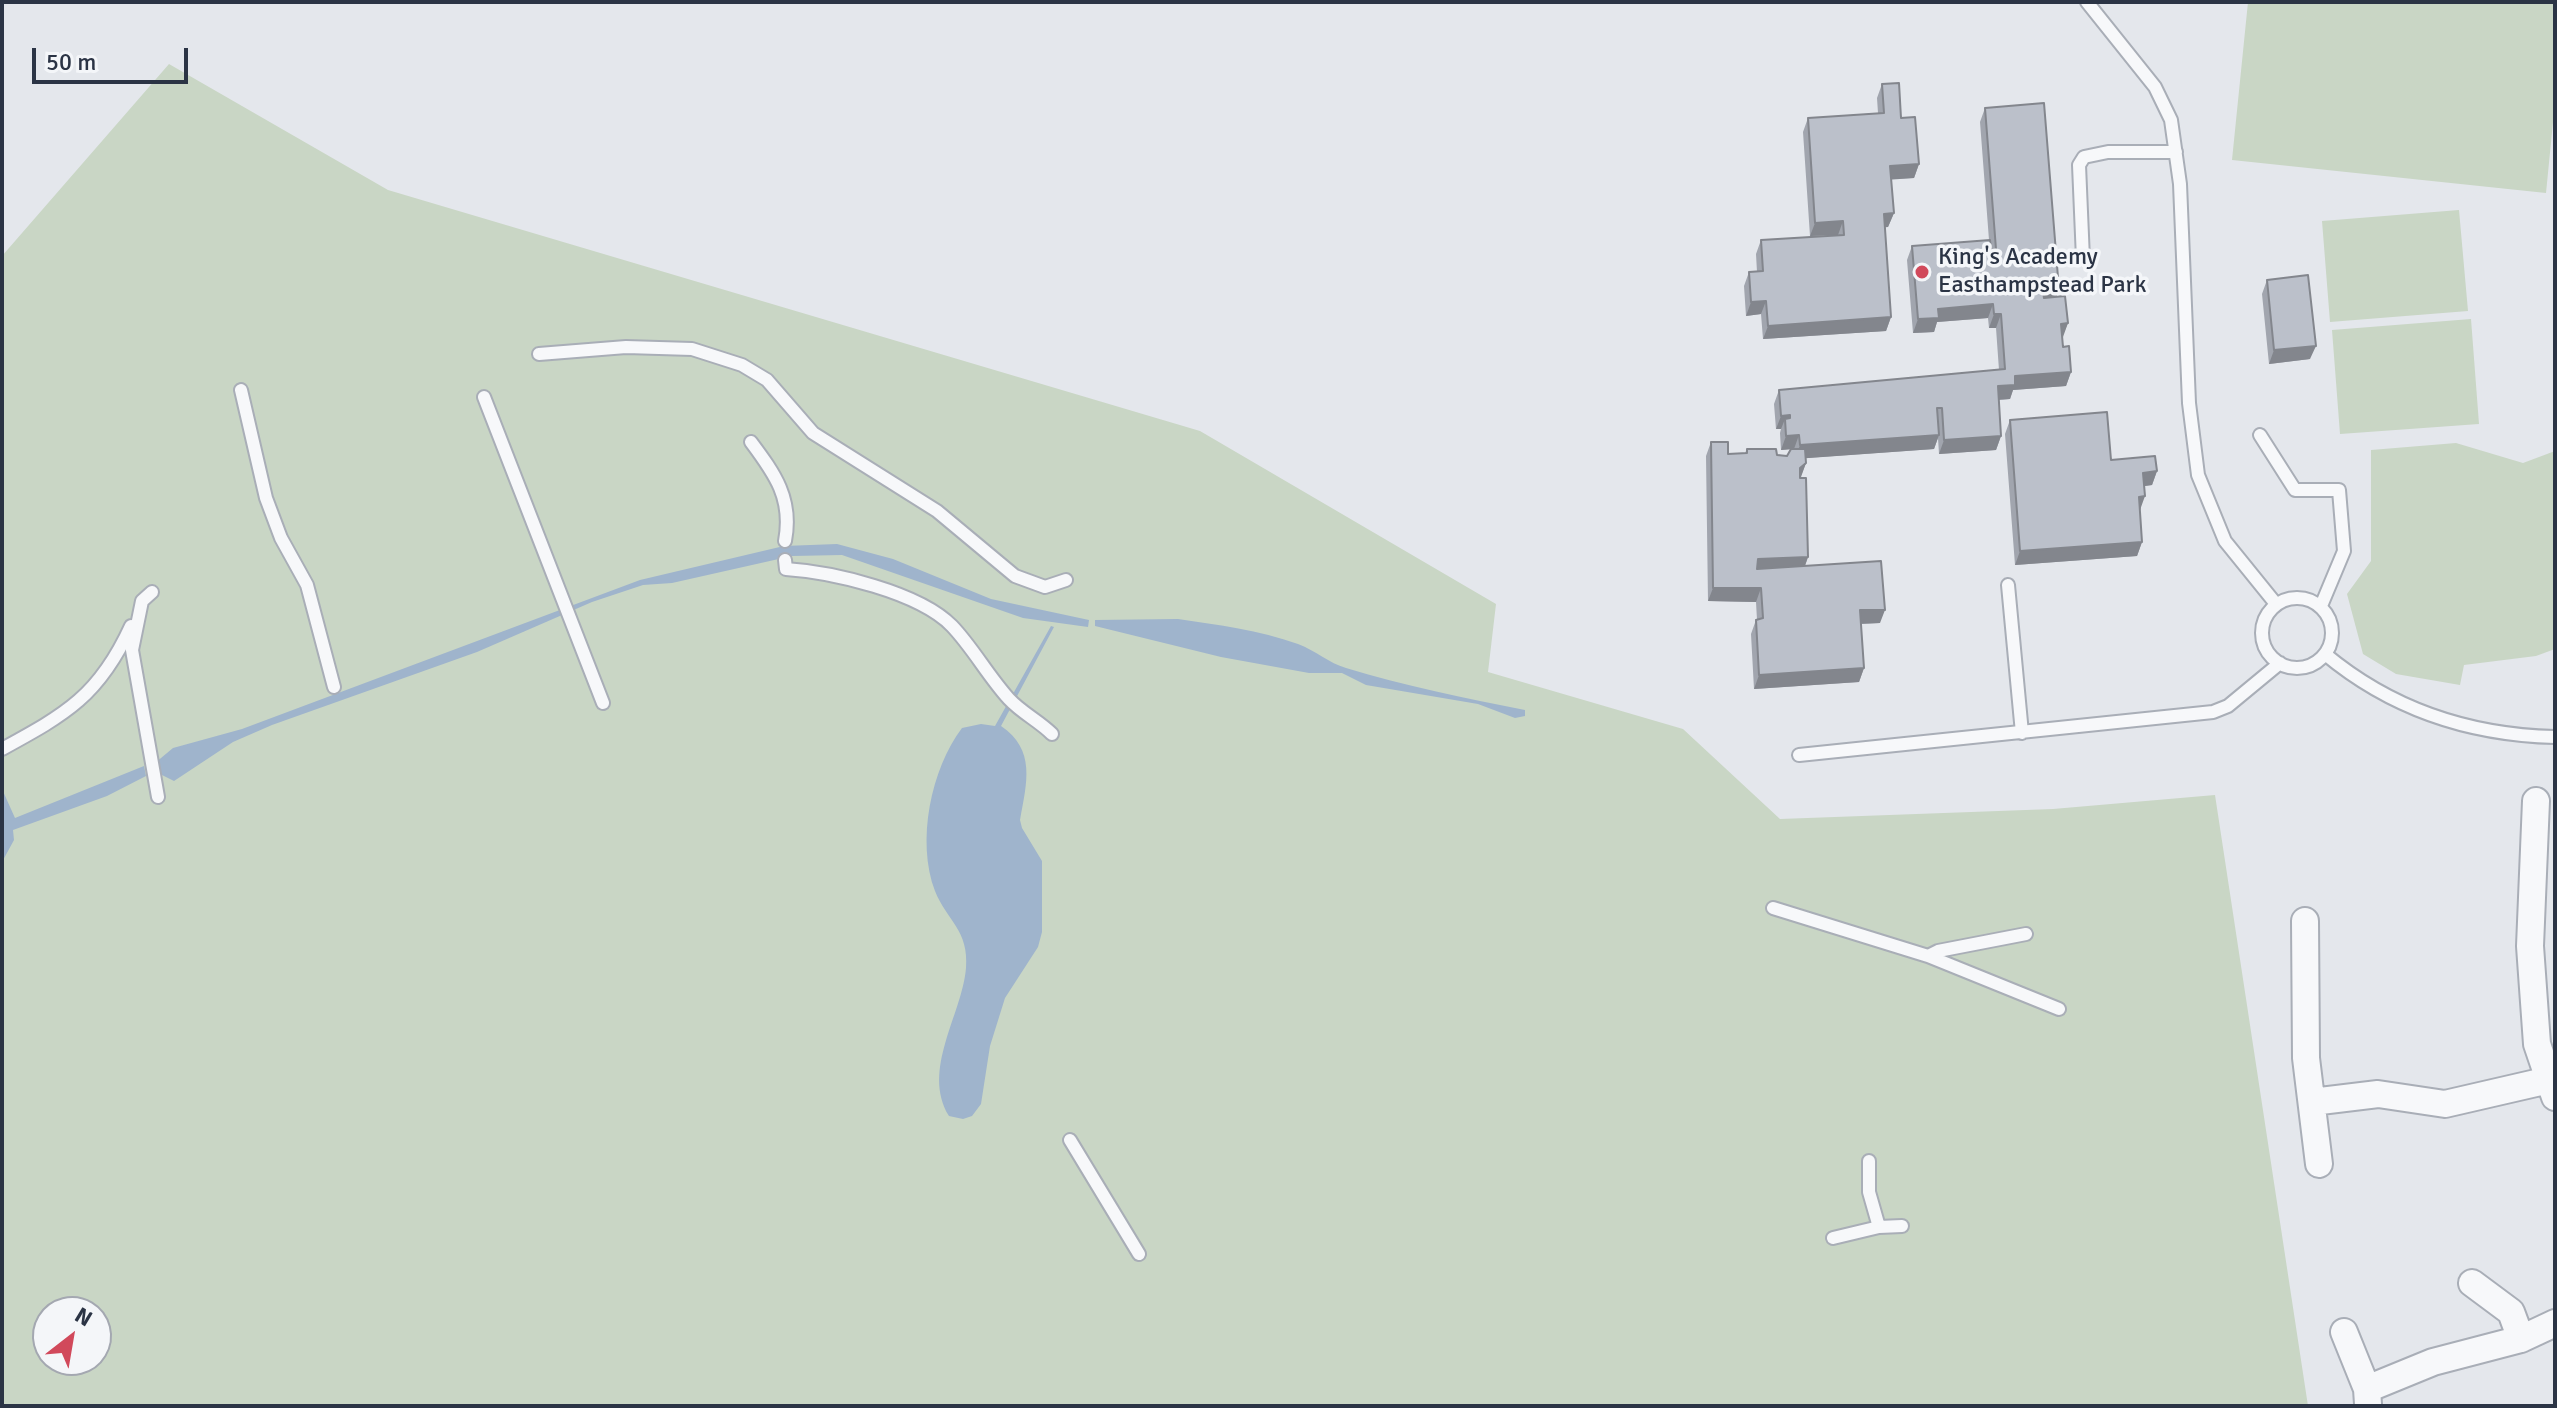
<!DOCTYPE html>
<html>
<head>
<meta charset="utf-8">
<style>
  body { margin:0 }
  #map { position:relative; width:2557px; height:1408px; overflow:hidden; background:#e4e7ec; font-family:Signika,sans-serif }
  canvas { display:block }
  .frame { position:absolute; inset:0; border:4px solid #2b3445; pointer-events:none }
  .north { position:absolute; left:32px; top:1296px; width:80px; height:80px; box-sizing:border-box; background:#f4f6f9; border:2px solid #a4a8b1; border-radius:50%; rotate:31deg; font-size:22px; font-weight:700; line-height:32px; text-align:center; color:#2b3445 }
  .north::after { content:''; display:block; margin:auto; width:28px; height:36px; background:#d1495b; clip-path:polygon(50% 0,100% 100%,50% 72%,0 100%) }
  .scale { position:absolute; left:32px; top:48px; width:156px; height:36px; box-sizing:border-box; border:4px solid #2b3445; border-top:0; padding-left:10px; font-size:24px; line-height:28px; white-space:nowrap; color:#2b3445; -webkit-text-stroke:6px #f4f6f9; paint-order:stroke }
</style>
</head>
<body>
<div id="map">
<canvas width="2557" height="1408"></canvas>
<div class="frame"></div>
<div class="north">N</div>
<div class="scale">50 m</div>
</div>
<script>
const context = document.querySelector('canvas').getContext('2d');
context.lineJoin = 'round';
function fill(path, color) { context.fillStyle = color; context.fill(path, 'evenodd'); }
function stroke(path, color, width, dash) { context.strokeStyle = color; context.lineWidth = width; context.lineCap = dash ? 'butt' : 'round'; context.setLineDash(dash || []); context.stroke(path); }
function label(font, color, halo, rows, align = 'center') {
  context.font = font + ' Signika,sans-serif'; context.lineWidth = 7; context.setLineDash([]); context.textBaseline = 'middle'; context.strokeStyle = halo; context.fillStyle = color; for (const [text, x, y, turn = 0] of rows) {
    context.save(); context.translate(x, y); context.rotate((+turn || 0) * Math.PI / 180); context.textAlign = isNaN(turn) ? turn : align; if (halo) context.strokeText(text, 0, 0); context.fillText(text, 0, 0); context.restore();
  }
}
fill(new Path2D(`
  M2248,2h307v100l-9,91 -314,-33z
  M169,64l219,126 812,241 296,173 -8,68 195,57 97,90 273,-10 162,-14 93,611h-2306v-1150zM48,1312h48v48h-48z
  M2459,210l9,101 -138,11 -8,-101z
  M2471,319l8,105 -139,10 -8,-104z
  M2456,443l67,20 32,-12v198l-19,7 -72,9 -4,20 -64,-11 -33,-20 -16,-60 24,-33v-111z`), '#c9d6c5');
fill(new Path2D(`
  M837,544l56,15 98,40 98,21 -1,7 -65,-9 -181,-63 -50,1 -120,27 -29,2 -51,17 -115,50 -205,73 -39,17 -59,39 -16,-8 -3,-10 18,-15 69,-19 398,-149 144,-34z
  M1178,619c40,6 81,11 120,25 18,7 31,19 48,24 59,18 119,30 179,42v6l-10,2 -37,-14 -112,-19 -24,-12h-33l-88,-16 -126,-31v-6z
  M1051,626l3,1 -53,99c35,24 26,56 19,94l2,8 20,33v71l-4,15 -33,51 -15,48 -9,58 -9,12 -9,3 -14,-3c-28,-46 13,-101 17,-148 3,-38 -19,-47 -31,-77 -19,-50 -4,-122 27,-163l19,-4 14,2z
  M144,766l2,10 -39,20 -94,34 1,10 -12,22v-73l13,29z`), '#9fb4cc');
const lane = new Path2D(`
  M2087,2l68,85 16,33 9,64 9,219 9,72 27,66 51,63
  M2083,259l-4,-94 5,-8 24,-5h68
  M539,354l87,-7 66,2 50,16 25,15 46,53 124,78 78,65 30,11 21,-7
  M241,390l25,108 15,40 26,47 27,102
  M484,397l119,306
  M2260,435l35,55h44l5,61 -23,55
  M751,442c24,32 42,57 34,99
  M785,560l1,9c46,3 133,23 166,57 21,22 36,50 57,73 13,14 30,22 43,35
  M2008,585l14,148
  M152,592l-10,9 -10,49 26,147
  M2262 633a35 35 0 1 1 70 0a35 35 0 1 1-70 0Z
  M2325,654c66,55 144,81 230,83
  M2,749c64,-35 97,-53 129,-123
  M1799,755l414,-43 15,-6 52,-43
  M1773,908l155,48 131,53
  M1928,956l10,-5 88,-17
  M1070,1140l69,114
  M1879,1227l23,-1
  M1833,1238l46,-11 -10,-35v-31`);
const street = new Path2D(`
  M2536,801l-6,145 7,98 18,53
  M2305,921l1,137 13,106
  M2312,1102l66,-8 67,10 104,-24
  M2472,1283l39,29 10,27
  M2344,1332l23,57 1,15
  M2367,1389l66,-27 88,-23 34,-16`);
stroke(lane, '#a9aeb7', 16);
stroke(street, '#a9aeb7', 30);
stroke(lane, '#f7f8fa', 12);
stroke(street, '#f7f8fa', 26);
fill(new Path2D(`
  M1882,84l19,34 18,46 -5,14 -23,1 3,34 -6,14h-3l6,90 -5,14 -123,8 -2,-25 -15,2 -2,-30 5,-14h8l-1,-18 5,-14 77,-5 -28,1 -7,-104 5,-14 70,-5 -1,-15z
  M1985,108l74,182 -2,6 11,27 -6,14 1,10 8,25 -5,14 -53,4 -3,9 -11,1 2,36 -5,14 -57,4 -1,-16 -4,11 -128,9v5l-6,15 8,79 -3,9 75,57 -19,1 3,44 -5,14 -105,7 -3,-55 5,-14h1l-1,-18 -48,-1 -2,-145 5,-14 17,12 17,-1 2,-4 40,7 3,-7 -9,1 -1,-17 1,-4h-5l-2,-25 5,-14 220,-20 -3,-42h-7l-1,-10 -51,4 -3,10 -21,1 -6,-73 5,-14 77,-6 -9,-118z
  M2267,280l43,79 -41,5 -7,-70z
  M2010,420l101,40 46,11 -5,14 -8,1 -4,24 2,32 -5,14 -122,9 -10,-131z`), '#a1a5ae');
fill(new Path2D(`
  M1919,164l-5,14 -29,2 5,-14z
  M1894,213l-6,14 -9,1 5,-14z
  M1843,221l-5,14 -28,1 5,-13z
  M2059,290l-5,14 -16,2 5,-14z
  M1766,301l-5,13 -15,2 5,-14z
  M1993,304l-5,14 -51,4 -3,10 -21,1 5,-14 20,-10z
  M1994,314h7l-5,14h-7z
  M1891,317l-5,14 -123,8 5,-13z
  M2068,323l-5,14 -7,1 5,-14z
  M2316,346l-6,13 -41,5 5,-14z
  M2071,372l-5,14 -53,4 -3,9 -17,1 5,-14 17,-10z
  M1790,415l-4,13 -1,-9 -4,10h-5l5,-13z
  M1799,435l-5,14 -13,1 5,-14z
  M1939,435l-5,14 -139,10 5,-14z
  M2001,436l-5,14 -57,4 5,-14z
  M1806,463l-5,14 -7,5 6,-14z
  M2157,471l-5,14 -14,2 5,-14z
  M2145,496l-5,14 -1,-13z
  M2142,542l-5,14 -122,9 5,-14z
  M1808,557l-5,14 -50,2 5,-14z
  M1713,588h48l-5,14 -48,-1z
  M1860,610h25l-5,13 -25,1z
  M1864,668l-5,14 -105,7 5,-14z`), '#83868d');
const building = new Path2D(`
  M1899,83l2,35 14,-1 4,47 -29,2 4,47 -10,1 7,103 -123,9 -2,-25 -15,1 -2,-30 14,-1 -2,-31 83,-5 -1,-14 -28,2 -7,-105 76,-5 -2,-29z
  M2044,103l15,187 -16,2 1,6 21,-2 3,27 -7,1 2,23 6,-1 2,26 -56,4v9l-17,1 3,50 -57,4 -2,-32h-5l2,27 -139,10 -1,-10 -13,1 -1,-17 5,-1v-3l-9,1 -2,-26 226,-21 -4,-55h-7l-1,-10 -55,5 1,9 -21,1 -6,-73 78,-6 1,10 5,-1 -11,-141z
  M2308,275l8,71 -42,4 -7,-70z
  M2107,412l4,48 44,-4 2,15 -14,2 2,23 -6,1 3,45 -122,9 -10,-131z
  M1711,442h17v12l19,-1v-4h29l1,6 10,1 4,-7h14l1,14 -6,5v10h6l2,79 -50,2 -1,10 124,-8 4,49h-25l4,58 -105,7 -3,-55 7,-2 -2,-30h-48z`);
fill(building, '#bbc0ca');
stroke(building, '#83868d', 2);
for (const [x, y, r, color] of [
  [1922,272,8,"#d1495b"]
]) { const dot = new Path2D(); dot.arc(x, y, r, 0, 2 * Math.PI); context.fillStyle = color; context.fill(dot); stroke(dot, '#f4f6f9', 3); }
label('24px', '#2b3445', '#f4f6f9', [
  ["King's Academy",1938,258],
  ["Easthampstead Park",1938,286]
], 'left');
</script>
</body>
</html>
